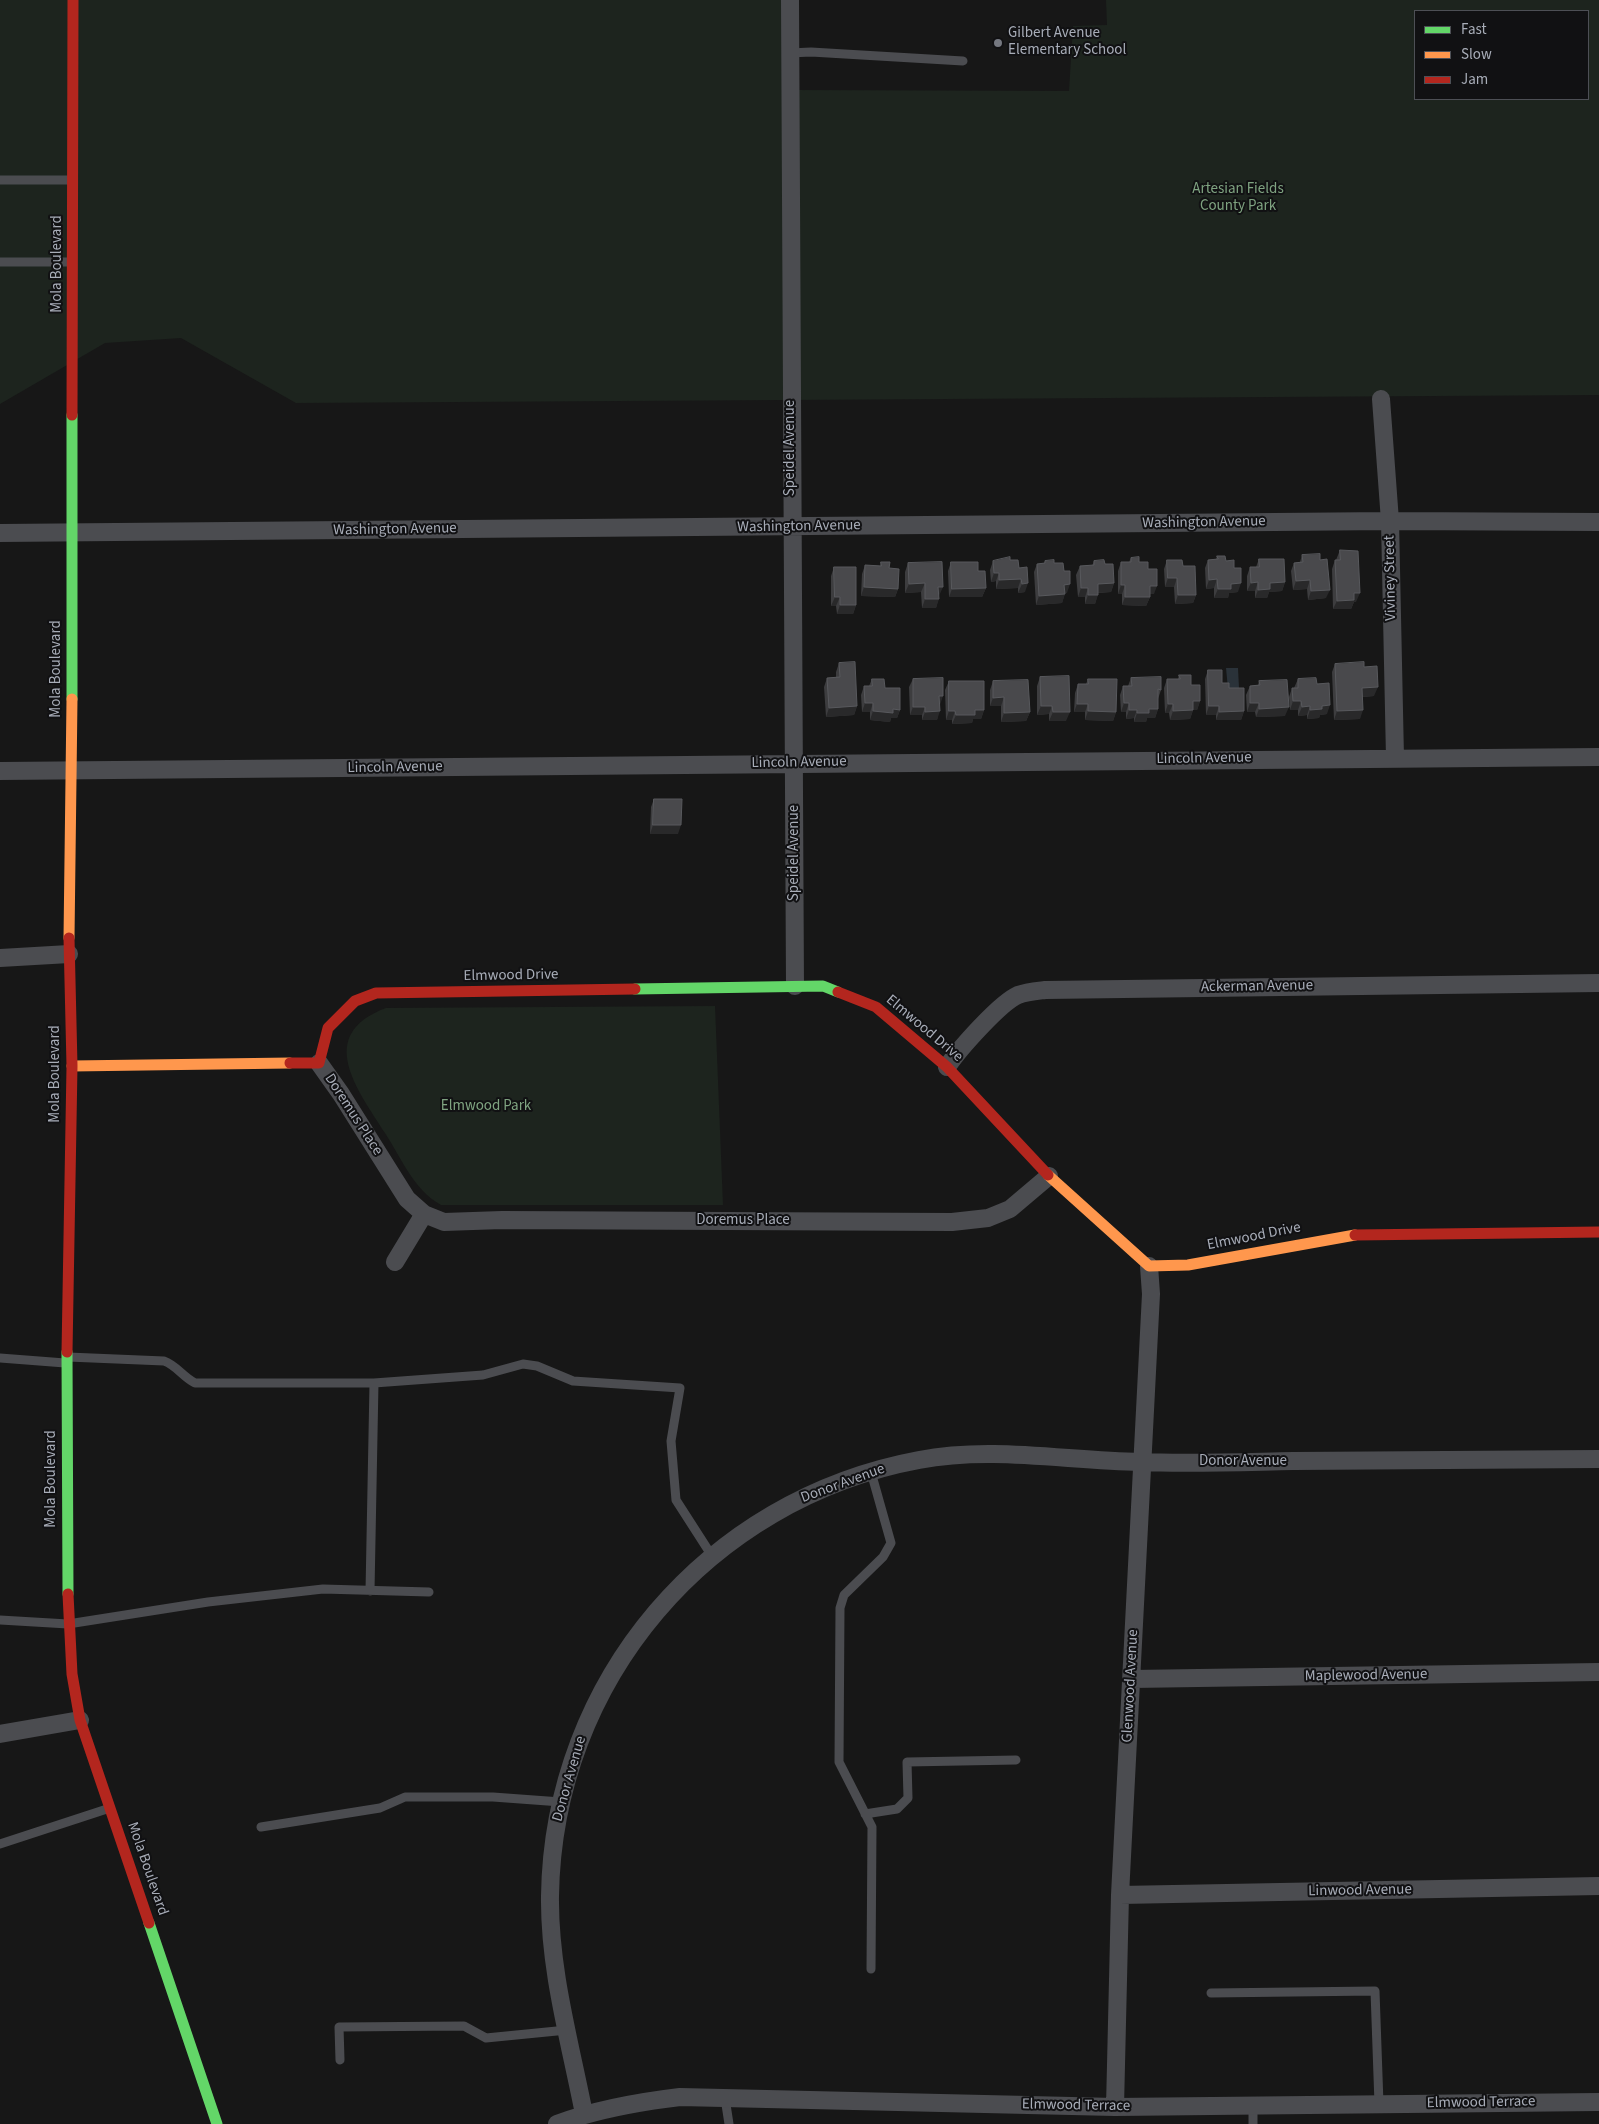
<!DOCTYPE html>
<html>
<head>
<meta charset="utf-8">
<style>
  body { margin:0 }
  #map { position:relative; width:1599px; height:2124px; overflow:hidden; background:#171717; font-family:"Source Sans 3",sans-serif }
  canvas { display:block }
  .legend { position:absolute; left:1414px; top:10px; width:175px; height:90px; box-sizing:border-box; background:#111113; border:1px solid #4d4f55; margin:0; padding:6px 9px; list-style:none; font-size:15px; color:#a8adb8 }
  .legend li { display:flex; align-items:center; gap:10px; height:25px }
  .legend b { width:25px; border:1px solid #4d4f55 }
</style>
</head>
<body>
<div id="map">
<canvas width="1599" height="2124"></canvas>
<ul class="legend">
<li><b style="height:6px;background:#63d668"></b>Fast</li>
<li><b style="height:6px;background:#ff974d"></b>Slow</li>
<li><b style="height:6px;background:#b3261e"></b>Jam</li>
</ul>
</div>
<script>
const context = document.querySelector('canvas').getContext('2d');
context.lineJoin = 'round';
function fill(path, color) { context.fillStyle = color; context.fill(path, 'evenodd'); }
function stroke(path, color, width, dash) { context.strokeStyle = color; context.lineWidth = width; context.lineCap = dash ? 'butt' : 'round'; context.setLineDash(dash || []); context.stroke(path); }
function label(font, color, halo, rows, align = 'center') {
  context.font = font + ' "Source Sans 3",sans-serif'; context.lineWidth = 4; context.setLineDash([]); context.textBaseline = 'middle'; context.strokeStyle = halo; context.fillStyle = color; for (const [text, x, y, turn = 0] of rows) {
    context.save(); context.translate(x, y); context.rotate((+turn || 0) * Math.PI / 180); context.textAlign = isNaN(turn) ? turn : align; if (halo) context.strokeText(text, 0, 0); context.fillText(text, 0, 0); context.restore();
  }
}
fill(new Path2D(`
  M0,0h792l1,90 276,1 4,-65 34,-1 -1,-25h493v395l-1303,8 -115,-65 -76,5 -105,61zM1415,11h173v88h-173z
  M715,1006l8,199h-282c-28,-16 -39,-46 -56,-72 -27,-43 -71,-98 1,-125z`), '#1d241e');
fill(new Path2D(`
  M1226,668h12l1,20 -11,1z`), '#2a3239');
stroke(new Path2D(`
  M790,53l21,-1 152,9
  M0,180h70
  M0,262h72
  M68,1357l96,4c12,4 19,16 31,22h179l109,-8 40,-11 14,2 36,15 107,7 -9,53 5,59 36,56
  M0,1358l65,5
  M370,1591l4,-208
  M0,1620l68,4 140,-22 115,-13 106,3
  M865,1814l32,-5 11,-11 -1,-36 109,-2
  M261,1827l119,-19 25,-11h88l68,5
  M0,1844l110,-36
  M871,1969l1,-142 -33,-65 1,-154 4,-13 39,-38 8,-14 -20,-71
  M1211,1993l164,-2 4,113
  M340,2060l-1,-33 125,-1 22,12 81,-8
  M725,2098l4,26
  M1253,2124v-19`), '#4b4c50', 9);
stroke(new Path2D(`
  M790,0l5,986
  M1381,399l9,122 5,237
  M0,533l1390,-12 209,1
  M0,771l1599,-14
  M0,958l69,-4
  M319,1063l22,31 66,105 17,15 20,8 58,-2 450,2 36,-4 22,-9 39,-33
  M947,1067c12,-18 53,-64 71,-72 8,-3 19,-4 27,-5l554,-7
  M395,1262l29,-48
  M1132,1679l467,-7
  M0,1734l80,-14
  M1120,1895l479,-9
  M1115,2107l5,-212 31,-601 -2,-28
  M584,2114c-14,-72 -35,-145 -34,-218 3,-216 158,-397 369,-436 73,-14 148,1 221,2 51,2 102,0 153,-1 102,-1 204,-2 306,-2
  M557,2124c40,-15 81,-22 123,-27l435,10 484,-5`), '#4b4c50', 18);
stroke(new Path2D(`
  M72,699v-284
  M635,989l188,-3 15,6
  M67,1352l1,242
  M149,1923l68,201`), '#63d668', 11);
stroke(new Path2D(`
  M69,938l3,-239
  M72,1066l218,-3
  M1048,1175l101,91 39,-1 167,-30`), '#ff974d', 11);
stroke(new Path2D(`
  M72,415l1,-415
  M838,992l38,15 71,60 101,108
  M290,1063h29l9,-35 27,-27 21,-8 259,-4
  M1355,1235l244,-3
  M67,1352l5,-286 -3,-128
  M68,1594l4,80 8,46 69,203`), '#b3261e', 11);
fill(new Path2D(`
  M1340,550l16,52h-2l-3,7h-18l-1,-40 3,-9h1z
  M1302,555l18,5 6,38 -18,2 -1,-11 -14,1 -2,-19 3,-8 6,-1z
  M1217,556l9,5 8,7 4,24 -9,1 -1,5h-14v-10l-8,1 -1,-21 3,-8 8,-1z
  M1131,558l17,11 6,25h-4v3l-4,9 -24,-1v-11h-4v-23l3,-9h8z
  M1259,559l26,23 -3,9 -13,1 -2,6h-12v-7h-8v-15l3,-9h6z
  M1167,560l16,6 13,29 -3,8 -18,1 -1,-17h-9l-1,-18z
  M993,561l26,7 6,24 -7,1v-5l-22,1v-8l-5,1 -1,-12z
  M1045,561l9,2 10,8 3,22h-2l-3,10 -26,2 -2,-33 3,-8 7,-1z
  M1094,561l11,3 9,19 -3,9 -13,1 -3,11h-10v-7h-7l-2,-22 4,-9h12z
  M881,562l8,6 9,21 -3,8 -34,-1 1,-22 3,-9 15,1z
  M951,562l27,9 8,17 -4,9h-33l-1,-26z
  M908,563l31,33 -3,12h-14l-1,-16 -16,1v-21z
  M834,567l22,38 -3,9h-16l-1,-8h-5v-30z
  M839,663l18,43 -3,9 -28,2 -2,-30 3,-9 9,-1v-5z
  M1335,664l29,3 10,29 -12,1 -2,22 -26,1 -2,-48z
  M1208,670l14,13 7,5 15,23 -3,9h-25v-5h-10l-1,-36z
  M1179,675l12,10 9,16 -3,9h-4l-3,9 -20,1 -1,-7h-4l-1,-25 3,-9h11z
  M1040,677l26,44h-17v-7l-12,1v-29z
  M1131,678l30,12 -3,9v10l-3,9h-8l-1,4h-12v-4l-8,1v-7h-5l-1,-17 3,-9h5z
  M872,679l13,9 15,22 -3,8h-6l-1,4 -20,-2v-8h-8l-1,-17 3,-9h5z
  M913,679l27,26 -3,15h-15v-5h-12l-1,-28z
  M1088,679l28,33 -3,9 -28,-1v-8h-11l1,-19 3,-9h8z
  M1298,679l19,5 10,30 -7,1 -1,3 -12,1v-4l-9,1v-6h-8l-1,-13 3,-9h2z
  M949,681l35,29 -3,9h-8l-1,4 -20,1v-4h-6l-1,-30z
  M993,681l37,31 -4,9 -25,1v-16h-11v-16z
  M1259,681l26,35 -29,1 -1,-5h-8l-1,-17 4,-9 8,-1z
  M654,799l24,35h-28l1,-27z`), '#3d3d3f');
fill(new Path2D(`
  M994,573h5l-3,8 -5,1z
  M1168,578h9l-3,9h-9z
  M1021,579l-3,9 -22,1 3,-9z
  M1217,579l-3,9 -8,1 3,-9z
  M1310,580l-3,9 -14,1 3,-9z
  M1258,582l-3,9h-8l4,-8z
  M1285,582l-3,9 -13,1 -2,6h-12l3,-8 12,-7z
  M925,583l-4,9 -16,1 4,-9z
  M1028,583l-3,9 -7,1 4,-9z
  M1114,583l-3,9 -17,1 4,-9z
  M1241,583l-3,9 -9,1 -1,5h-14l4,-9 13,-5z
  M1070,584l-3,9 -6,1 3,-9z
  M1121,585h4l-3,9h-4z
  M1150,586h7l-3,8h-8z
  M864,587l34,2 -3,8 -34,-1z
  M938,587h5l-4,9h-4z
  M986,588l-4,9h-33l3,-8z
  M1081,588h7l-3,9h-7z
  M1330,590l-4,8 -18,2 3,-9z
  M1354,593h6l-4,9h-2l-3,7h-18l4,-8z
  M1065,594l-3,9 -26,2 3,-9z
  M1088,595h10l-3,9h-10z
  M1178,595h18l-3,8 -18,1z
  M835,597h5l-4,9h-5z
  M1125,597h25l-4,9 -24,-1z
  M925,599h14l-3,9h-14z
  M840,605h16l-3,9h-16z
  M1378,687l-4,9 -15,1 3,-9z
  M939,696h4l-3,9h-4z
  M1004,697l-3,9h-11l3,-8z
  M1193,701h7l-3,9h-7z
  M1293,701h8l-3,9h-8z
  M865,703h8l-3,9h-8z
  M1124,703h5l-3,9h-5z
  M1250,703h9l-4,9h-8z
  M1077,704h11l-3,8h-11z
  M1168,704h5l-4,9h-4z
  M1330,705l-3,9 -7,1 -1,3 -12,1 3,-9 12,-4z
  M857,706l-3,9 -28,2 3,-9z
  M1041,706h11l-3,8 -12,1z
  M1209,706h10l-3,9h-10z
  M1310,706l-3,9 -9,1 4,-9z
  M913,707h12l-3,8h-12z
  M1289,707l-4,9 -29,1 3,-8z
  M893,709l7,1 -3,8h-6l-1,4 -20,-2 3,-9z
  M1149,709h9l-3,9h-8l-1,4h-12l3,-9z
  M975,710h9l-3,9h-8l-1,4 -20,1 4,-9z
  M1129,710h8l-3,8 -8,1z
  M1193,710l-3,9 -20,1 3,-9z
  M1363,710l-3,9 -26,1 3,-9z
  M940,711l-3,9h-15l3,-8z
  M949,711h6l-3,9h-6z
  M1088,711l28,1 -3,9 -28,-1z
  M1244,711l-3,9h-25l3,-8z
  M1030,712l-4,9 -25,1 3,-9z
  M1053,712h17l-4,9h-17z
  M653,825h28l-3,9h-28z`), '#29292a');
const building = new Path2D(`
  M1340,550l18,1 2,42h-6v7l-17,1 -2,-41h5z
  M1320,554v6l7,-1 3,31 -19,1 -1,-11 -14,1 -2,-18 9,-1 -1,-7z
  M1217,556h8l1,5 8,-1v8h7v15l-10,1v5h-13l-1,-10 -8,1 -1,-20 10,-1z
  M1010,557v3h8l1,8 8,-1 1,16 -6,1 -1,-5 -22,1v-7h-5l-1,-12z
  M1139,557v5h9v7h9v17h-7v11h-25v-12h-4v-23h10v-4z
  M1259,559h25l1,23 -15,1v6l-12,1v-8l-7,1 -1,-16h9z
  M1054,560v3h9l1,8h6v13l-6,1 1,9 -26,2 -2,-32 8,-1v-2z
  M1104,560l1,4h8l1,19 -16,1v11h-10v-7h-7l-1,-22 14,-1v-4z
  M1167,560h15l1,6h12l1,29h-18l-1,-17h-9z
  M881,562h9l-1,6 10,1 -1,20 -34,-2 1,-22 16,1z
  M942,562l1,25h-5l1,12h-14v-16l-16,1 -1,-21z
  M951,562h27v9h7l1,17 -34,1z
  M834,567h22v38h-16v-8h-5z
  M855,662l2,44 -28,2 -2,-30 13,-1 -1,-14z
  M1364,662v5l13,-1 1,21 -16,1 1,22 -26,1 -2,-47z
  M1208,670h14v13h7v5h15v23l-25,1v-6h-10z
  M1179,675h12v10h9v16h-7v9l-20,1v-7h-5l-1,-25h13z
  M1069,676l1,36h-17l-1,-6h-11l-1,-29z
  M1161,677v13l-3,-1v20h-9v4h-12v-3h-8v-7h-5l-1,-17h9l-1,-8z
  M943,678v18h-4l1,15 -15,1v-5h-12v-28z
  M1316,678l1,6 12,-1 1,22 -8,1v3l-12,1v-4l-8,1 -1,-6h-8l-1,-13h6v-9z
  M872,679h12l1,9h15v22l-7,-1v4l-20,-2v-8h-8l-1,-17h8z
  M1088,679h29l-1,33 -28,-1v-7h-11l1,-20h10z
  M1028,680l2,32 -26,1v-16l-11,1v-17z
  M1287,680l2,27 -30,2v-6h-9v-17l10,-1 -1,-4z
  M949,681h35v29h-9v5h-19l-1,-4h-6z
  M654,799h28l-1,26h-28z`);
fill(building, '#49494c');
stroke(building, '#58595d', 1);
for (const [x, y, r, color] of [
  [998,43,5,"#757880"]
]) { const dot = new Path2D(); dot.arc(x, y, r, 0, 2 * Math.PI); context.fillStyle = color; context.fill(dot); stroke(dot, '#111113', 2); }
label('15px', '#a8adb8', '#111113', [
  ["Gilbert Avenue",1008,34],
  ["Elementary School",1008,51]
], 'left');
label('15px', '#7fa381', '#111113', [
  ["Artesian Fields",1238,190],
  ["County Park",1238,207],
  ["Elmwood Park",486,1107]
]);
label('15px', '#a8adb8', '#111113', [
  ["Mola Boulevard",58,264,-90],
  ["Speidel Avenue",791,448,-90],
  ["Washington Avenue",1204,523,-1],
  ["Washington Avenue",799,527,-1],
  ["Washington Avenue",395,530,-1],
  ["Viviney Street",1391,578,-91],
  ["Mola Boulevard",57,669,-90],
  ["Lincoln Avenue",1204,759,-1],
  ["Lincoln Avenue",799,763,-1],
  ["Lincoln Avenue",395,768,-1],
  ["Speidel Avenue",795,853,-90],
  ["Elmwood Drive",511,976,-1],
  ["Ackerman Avenue",1257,987,-1],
  ["Elmwood Drive",924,1029,40],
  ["Mola Boulevard",56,1074,-90],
  ["Doremus Place",353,1115,57],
  ["Doremus Place",743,1221],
  ["Elmwood Drive",1254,1237,-11],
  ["Donor Avenue",1243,1462],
  ["Mola Boulevard",52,1479,-90],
  ["Donor Avenue",843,1484,-20],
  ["Maplewood Avenue",1366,1676,-1],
  ["Glenwood Avenue",1131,1686,-87],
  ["Donor Avenue",570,1779,-74],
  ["Mola Boulevard",147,1869,71],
  ["Linwood Avenue",1360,1891,-1],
  ["Elmwood Terrace",1481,2103,-1],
  ["Elmwood Terrace",1076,2106,1]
]);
</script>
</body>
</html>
